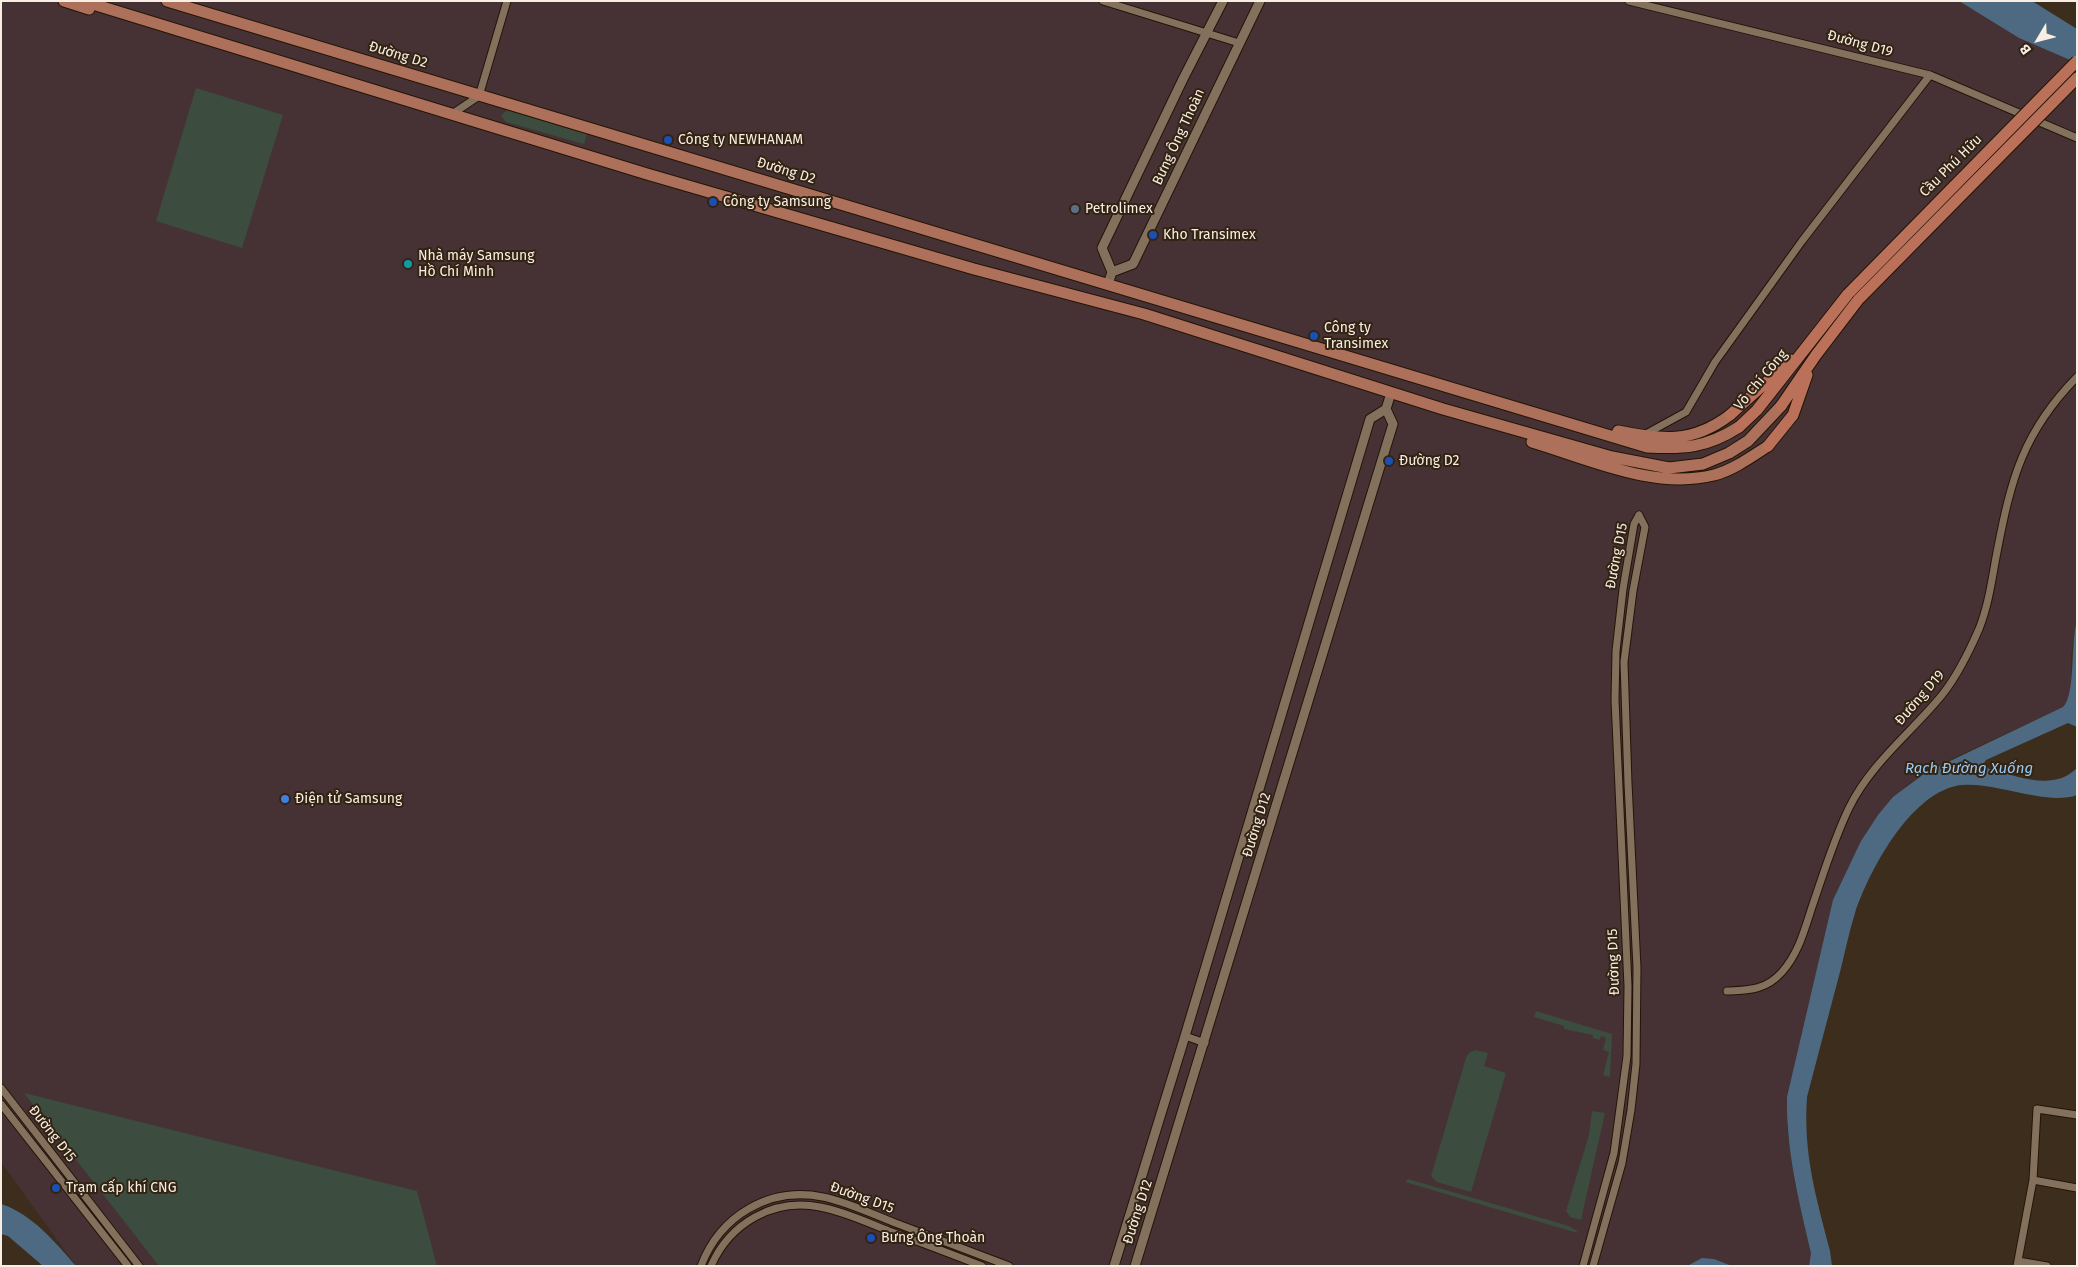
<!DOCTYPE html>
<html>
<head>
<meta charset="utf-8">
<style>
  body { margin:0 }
  #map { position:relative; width:2078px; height:1267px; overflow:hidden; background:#3c2d1c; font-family:"Fira Sans",sans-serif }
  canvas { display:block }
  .frame { position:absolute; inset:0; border:2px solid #f8eee3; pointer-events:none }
  .north { position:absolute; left:2013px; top:15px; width:50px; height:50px; -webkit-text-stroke:4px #322312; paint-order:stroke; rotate:233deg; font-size:14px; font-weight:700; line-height:20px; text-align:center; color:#f8eee3 }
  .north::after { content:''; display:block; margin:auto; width:18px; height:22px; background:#f8eee3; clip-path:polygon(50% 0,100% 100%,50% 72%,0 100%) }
</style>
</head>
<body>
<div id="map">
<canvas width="2078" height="1267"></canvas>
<div class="frame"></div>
<div class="north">B</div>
</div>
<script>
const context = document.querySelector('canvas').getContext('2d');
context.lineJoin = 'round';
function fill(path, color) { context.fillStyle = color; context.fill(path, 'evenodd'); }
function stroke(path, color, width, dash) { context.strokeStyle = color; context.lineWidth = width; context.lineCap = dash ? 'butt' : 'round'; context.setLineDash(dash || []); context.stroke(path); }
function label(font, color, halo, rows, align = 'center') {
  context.font = font + ' "Fira Sans",sans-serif'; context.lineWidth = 4; context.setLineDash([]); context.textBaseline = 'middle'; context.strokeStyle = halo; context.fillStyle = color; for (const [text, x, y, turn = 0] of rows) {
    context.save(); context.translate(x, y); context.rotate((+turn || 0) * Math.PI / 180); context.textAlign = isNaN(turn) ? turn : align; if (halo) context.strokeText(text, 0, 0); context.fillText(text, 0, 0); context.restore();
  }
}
fill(new Path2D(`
  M1,1h1958l60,37 58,25v558l-6,34v40l-8,12 -120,56 -35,21 -30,31 -17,26 -74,286 8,56 16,70 -2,13h-77l-18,-7 -23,4 -4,3h-1611l-75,-104z`), '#463234');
fill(new Path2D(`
  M196,88l87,27 -41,133 -86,-27z
  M507,110l80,24 -3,10 -78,-22 -5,-6z
  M1536,1011l76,23 -2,43 -7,-2 6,-23 -6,-2 3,-12 -5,-2 -1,4 -7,-2v-3l-29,-6v-3l-30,-9z
  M1475,1050l13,3 -4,13 22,7 -35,119 -34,-10 -6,-6 35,-118 3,-5z
  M24,1093l393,98 20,75h-278z
  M1592,1111l13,2 -24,107 -11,-3 -4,-6 23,-76z
  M1408,1179l161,47 8,5v2l-172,-51z`), '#3c4c3e');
fill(new Path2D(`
  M1959,1h73l45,28v34l-58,-25z
  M2077,621v106l-9,-4 -82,37 -2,3 5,6c29,7 64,23 88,-1v27c-32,12 -87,-16 -121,-9 -47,10 -87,85 -101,127 -6,19 -10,39 -15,59 -11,41 -22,83 -33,125 -4,57 9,100 23,154l2,15h-23l2,-13c-12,-52 -25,-102 -24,-156l46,-197 28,-59 17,-26 15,-18 32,-24 138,-66c13,-13 7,-63 14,-86z
  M1,1204c31,10 54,38 75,62h-33l-35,-30 -7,-2z
  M1702,1258l12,1 18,7h-45z`), '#4e6a82');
const minor = new Path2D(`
  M1103,1l136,42
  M1629,1l301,74 147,63
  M452,114l27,-18 28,-95
  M1644,435l42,-23 29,-50 87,-121 128,-166
  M1727,991c23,-1 39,-1 55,-19 17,-19 23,-44 31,-68 11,-32 21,-65 36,-96 22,-45 62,-75 93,-113 16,-20 27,-43 37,-66 10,-25 13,-51 18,-77 14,-73 26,-120 80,-175
  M1185,1036l20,7
  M1,1088l138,178
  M1,1104l127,162
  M2033,1180l44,8
  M2018,1261l29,5
  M701,1266c19,-50 68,-80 122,-69 25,5 51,18 75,27 37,14 74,28 111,42
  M711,1266c19,-43 62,-68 109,-59 23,4 46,15 69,24 31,11 62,23 93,35
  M1583,1266l31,-113 13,-97 1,-70 -13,-286 1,-49 7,-62 11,-65 5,-9
  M1593,1266l29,-103 9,-53 5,-46 1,-96 -9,-185 -4,-121 9,-71 12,-64 -6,-12
  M2017,1266l16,-86 4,-71 40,6`);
const tertiary = new Path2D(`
  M1112,272l21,-8 127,-263
  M1108,284l4,-12 -10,-24 81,-169 40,-78
  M1114,1266l71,-230 185,-617 16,-10
  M1135,1266l258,-842 -7,-15 5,-16`);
const primary = new Path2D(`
  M64,1l25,8
  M83,1l564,173 327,95 170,45 299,95 169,48 57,11 34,-4 26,-11 19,-12 33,-35
  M167,1l1480,446c37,2 59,1 92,-20
  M1618,431c43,9 74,13 112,-16
  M1532,442c57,17 122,48 182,33 19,-5 37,-18 54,-29`);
const trunk = new Path2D(`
  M1781,406l35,-51 42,-55
  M1730,415l61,-55
  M1739,427l18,-17 91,-116
  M1768,446l25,-31 14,-40`);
stroke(minor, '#231505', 9);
stroke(tertiary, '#231505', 11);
stroke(primary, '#231505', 13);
stroke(trunk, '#231505', 13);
stroke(minor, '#83715e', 7);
stroke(tertiary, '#83715e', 9);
stroke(primary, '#ad705a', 11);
stroke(trunk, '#bb7059', 11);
const trunkBridge = new Path2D(`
  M1848,294l229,-233
  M1858,300l219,-222`);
stroke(trunkBridge, '#231505', 13, []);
stroke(trunkBridge, '#bb7059', 11);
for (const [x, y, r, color] of [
  [668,140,5,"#1a4fb4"],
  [713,202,5,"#1a4fb4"],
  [1075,209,5,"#5c6f8a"],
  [1153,235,5,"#1a4fb4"],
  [408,264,5,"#0f9aa8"],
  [1314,336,5,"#1a4fb4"],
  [1389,461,5,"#1a4fb4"],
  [285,799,5,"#3f7fe0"],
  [56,1188,5,"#1a4fb4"],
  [871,1238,5,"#1a4fb4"]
]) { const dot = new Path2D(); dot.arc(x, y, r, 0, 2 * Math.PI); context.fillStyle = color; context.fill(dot); stroke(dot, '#322312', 2); }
label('14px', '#f8eee3', '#322312', [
  ["Đường D19",1860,44,15],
  ["Đường D2",398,55,17],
  ["Bưng Ông Thoàn",1179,137,-65],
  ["Cầu Phú Hữu",1951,166,-45],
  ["Đường D2",786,171,17],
  ["Võ Chí Công",1761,380,-50],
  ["Đường D15",1617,556,-79],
  ["Đường D19",1920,698,-49],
  ["Đường D12",1257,825,-73],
  ["Đường D15",1614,962,-92],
  ["Đường D15",52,1134,52],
  ["Đường D15",862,1198,20],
  ["Đường D12",1138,1212,-72]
]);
label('14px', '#f8eee3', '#322312', [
  ["Công ty NEWHANAM",678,140],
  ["Công ty Samsung",723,202],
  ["Petrolimex",1085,209],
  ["Kho Transimex",1163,235],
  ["Nhà máy Samsung",418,256],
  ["Hồ Chí Minh",418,272],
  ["Công ty",1324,328],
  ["Transimex",1324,344],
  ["Đường D2",1399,461],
  ["Điện tử Samsung",295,799],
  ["Trạm cấp khí CNG",66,1188],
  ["Bưng Ông Thoàn",881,1238]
], 'left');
label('italic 15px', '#97caf5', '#322312', [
  ["Rạch Đường Xuống",1969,769]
]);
</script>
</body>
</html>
